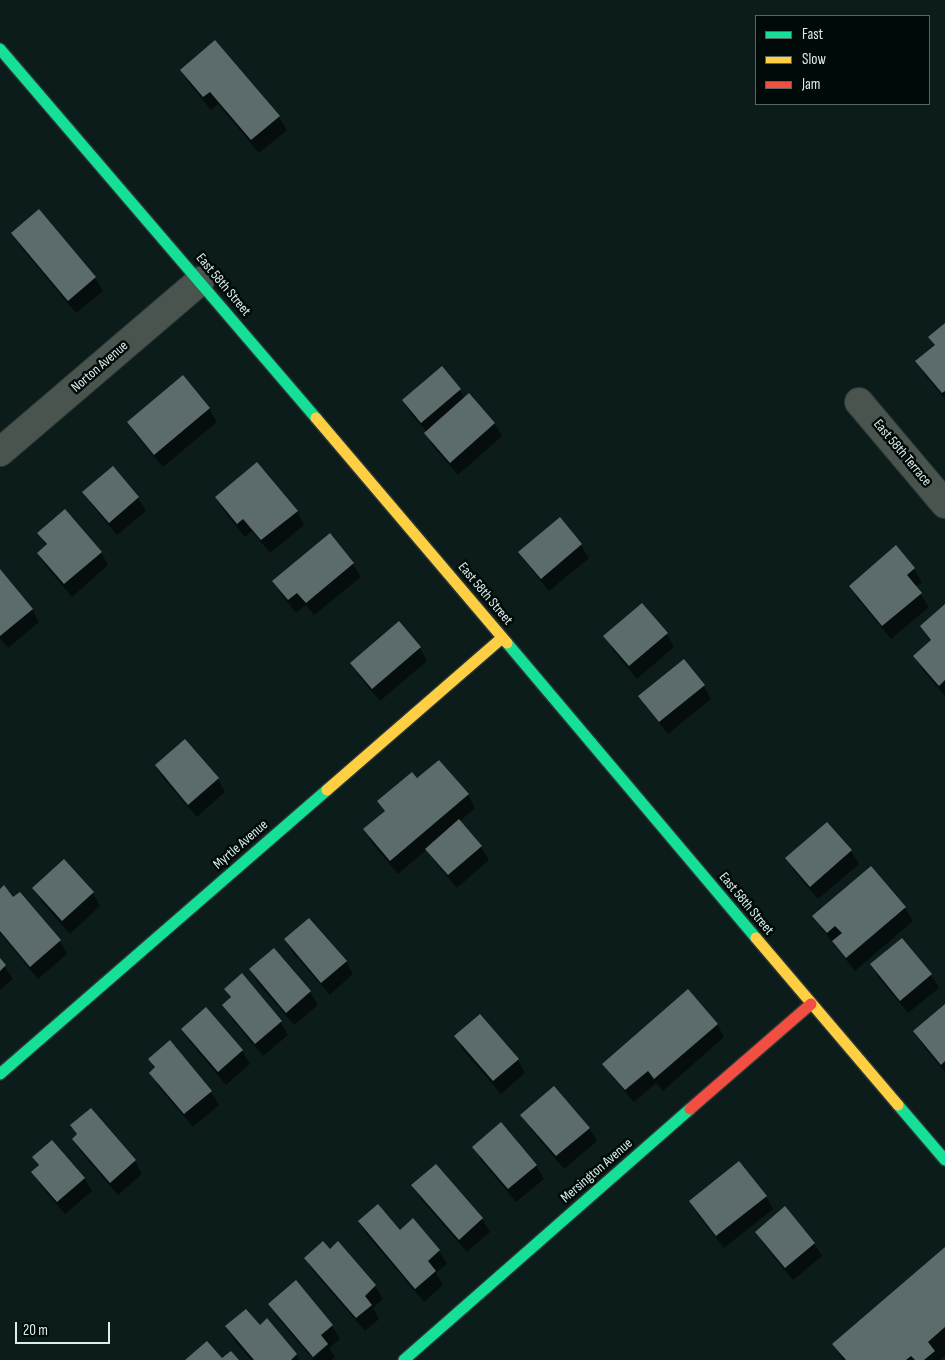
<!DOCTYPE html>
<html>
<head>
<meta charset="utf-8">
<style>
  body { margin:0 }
  #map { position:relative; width:945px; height:1360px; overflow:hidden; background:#0b1c1a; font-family:"Sofia Sans Condensed",sans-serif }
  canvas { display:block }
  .legend { position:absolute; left:755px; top:15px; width:175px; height:90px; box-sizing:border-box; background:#000a09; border:1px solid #576563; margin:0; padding:6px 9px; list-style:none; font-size:15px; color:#daeeeb }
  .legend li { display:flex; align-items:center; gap:10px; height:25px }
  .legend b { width:25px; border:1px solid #576563 }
  .scale { position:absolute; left:15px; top:1322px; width:95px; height:22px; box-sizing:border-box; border:2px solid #daeeeb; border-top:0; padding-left:6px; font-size:15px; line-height:18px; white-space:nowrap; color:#daeeeb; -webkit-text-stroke:4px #000a09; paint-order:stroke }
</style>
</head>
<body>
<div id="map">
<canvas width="945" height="1360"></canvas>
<ul class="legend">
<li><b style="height:6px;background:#16e098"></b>Fast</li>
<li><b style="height:6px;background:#ffcf43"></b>Slow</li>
<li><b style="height:6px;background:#f24e42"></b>Jam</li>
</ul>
<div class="scale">20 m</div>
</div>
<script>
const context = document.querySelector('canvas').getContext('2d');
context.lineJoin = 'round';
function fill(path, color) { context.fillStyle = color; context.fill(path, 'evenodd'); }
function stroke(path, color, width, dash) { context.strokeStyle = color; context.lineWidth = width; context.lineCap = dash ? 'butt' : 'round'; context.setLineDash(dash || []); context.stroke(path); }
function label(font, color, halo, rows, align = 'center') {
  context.font = font + ' "Sofia Sans Condensed",sans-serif'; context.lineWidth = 5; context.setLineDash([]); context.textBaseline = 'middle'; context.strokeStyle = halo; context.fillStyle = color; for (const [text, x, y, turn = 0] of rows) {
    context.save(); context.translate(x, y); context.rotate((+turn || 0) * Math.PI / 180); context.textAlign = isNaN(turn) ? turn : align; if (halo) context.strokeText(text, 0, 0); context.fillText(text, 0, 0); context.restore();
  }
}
fill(new Path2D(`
  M181,70l98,47 8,13 -28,23 -41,-49 -7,6 -22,-27z
  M39,211l56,67 8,13 -27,22 -56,-67 -7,-13z
  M945,325v74l-20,-24 -8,-13 18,-16 -5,-9z
  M460,390l5,9 29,24 8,13 -44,39 -25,-29 -7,-13 1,-1 -16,-18 -8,-13z
  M209,408l8,14 -54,45 -27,-32 -7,-13z
  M113,468l25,30 8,13 -29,24 -25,-30 -8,-13z
  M216,498l81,13 7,14 -34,28 -18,-22 -7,6 -21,-26z
  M560,519l21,26 8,13 -40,33 -21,-26 -8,-13z
  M39,533l62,19 7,13 -36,32 -26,-31 -8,-13 8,-7z
  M330,535l23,29 8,13 -47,38 -8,-10 -10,8 -15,-19 -8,-13z
  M896,547l18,22 8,13 -6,5 13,20 -38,32 -33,-40 -8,-13z
  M0,571l32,38 7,13 -31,26 -8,-10z
  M945,608v88l-23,-27 -8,-13 17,-14 -10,-15z
  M667,634l7,13 -37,32 -24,-29 -8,-14z
  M420,648l7,13 -47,40 -21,-25 -8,-13z
  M704,686l7,13 -43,35 -20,-25 -8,-13z
  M156,766l62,13 7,13 -28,25 -33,-38z
  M468,795l7,13 -16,14 22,25 8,13 -32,28 -22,-26 -8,-13 -29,25 -26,-31 -7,-13 20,-18 -6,-11z
  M827,823l24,28 8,13 -41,35 -24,-28 -7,-13z
  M871,867l34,41 8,13 -58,50 -33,-42 -8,-13z
  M33,888l60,5 7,13 -30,28 -29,-33z
  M0,890l13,9 6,-6 41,48 7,13 -29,25 -38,-46z
  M285,940l61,21 7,13 -23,21 -37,-42z
  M902,940l29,35 8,13 -31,25 -29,-35 -8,-14z
  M0,960l13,19 -13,11z
  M250,970l60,22 8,13 -24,20 -36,-42z
  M225,989l56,33 7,13 -25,21 -32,-38 -7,-13 7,-6z
  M945,1006v66l-23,-28 -8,-13z
  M205,1009l37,42 8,13 -24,21 -36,-43 -8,-13z
  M717,1024l7,13 -61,54 -7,-8 -22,19 -22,-25 -8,-13z
  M456,1037l62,23 7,13 -24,21 -38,-44z
  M169,1042l42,50 8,13 -26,22 -35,-41 -7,-13 4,-4 -5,-10z
  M522,1115l67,13 8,13 -33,28 -34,-41z
  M72,1126l63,35 7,13 -24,21 -37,-43 -8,-13 4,-4z
  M474,1147l62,18 8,14 -28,23 -35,-42z
  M33,1157l51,21 8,13 -27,23 -24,-28 -8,-13 6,-6z
  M436,1166l46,53 8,13 -23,20 -46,-53 -8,-13z
  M766,1196l7,13 -49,39 -26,-33 -8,-14z
  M413,1220l26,31 8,13 -11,9 7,12 -19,17 -57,-67 -8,-13 41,10z
  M756,1232l58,11 8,13 -29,24 -29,-35z
  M338,1243l37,43 8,13 -10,9 6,11 -14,12 -52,-60 -8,-13 25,-7z
  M945,1248v108l-5,4h-97l-10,-16z
  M269,1304l63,22 8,13 -11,9 6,9 -3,3h-19l-1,-1 16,-14v-3l-17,15 -34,-40z
  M260,1326l36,29 3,5h-48l-17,-20 -8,-13z`), '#0007');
fill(new Path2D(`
  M215,40l65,76 -29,24 -41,-48 -7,5 -23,-27z
  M39,209l57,68 -28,24 -57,-68z
  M945,323v68l-3,2 -27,-32 20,-16 -7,-8z
  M442,366l19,23 -40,34 -19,-23z
  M183,375l27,33 -56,47 -27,-33z
  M469,393l26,30 -45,40 -26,-30z
  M257,462l41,49 -37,29 -18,-21 -6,5 -22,-27z
  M113,466l26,31 -30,26 -27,-31z
  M65,509l37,43 -38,32 -27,-31 10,-9 -10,-11z
  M560,517l22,27 -41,35 -23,-27z
  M330,533l24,30 -48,40 -9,-10 -9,7 -16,-19z
  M896,545l19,23 -8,7 15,18 -40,33 -33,-40z
  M0,569l33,40 -33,27z
  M642,603l26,30 -39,33 -26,-30z
  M945,604v76l-6,6 -26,-30 18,-16 -11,-14z
  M399,621l22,26 -49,42 -22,-26z
  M684,659l21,26 -46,37 -21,-26z
  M185,739l34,39 -31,27 -33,-40z
  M439,760l30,34 -79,67 -27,-32 22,-18 -8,-10 35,-29 5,6z
  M459,819l23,27 -34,29 -23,-26z
  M827,822l25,28 -42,37 -25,-29z
  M64,859l30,33 -32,29 -30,-33z
  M871,866l35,41 -60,51 -14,-17 10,-8 -7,-7 -8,7 -15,-17z
  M4,885l9,12 7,-5 41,48 -31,27 -30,-36v-42z
  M309,918l38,43 -26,22 -37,-44z
  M902,938l30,36 -32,27 -30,-37z
  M274,948l37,43 -25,22 -37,-44z
  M0,958l6,7 -6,6z
  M242,973l40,48 -27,23 -33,-39 9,-8 -7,-8z
  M688,989l30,35 -64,55 -6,-8 -23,19 -23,-26z
  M945,1004v57l-4,4 -28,-34z
  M206,1007l37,43 -25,22 -37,-43z
  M480,1014l39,45 -26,22 -39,-45z
  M170,1040l42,51 -28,23 -35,-41 6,-6 -7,-8z
  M554,1086l36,42 -34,28 -36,-41z
  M91,1108l45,52 -26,23 -38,-44 5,-5 -7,-9z
  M501,1122l36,43 -29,24 -36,-42z
  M52,1140l33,38 -28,24 -26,-30 8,-7 -7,-8z
  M739,1161l28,35 -51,40 -27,-35z
  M436,1164l47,54 -24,22 -48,-55z
  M378,1204l22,26 13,-12 27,32 -12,11 8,10 -21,18 -57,-68z
  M785,1206l30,37 -30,25 -30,-36z
  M323,1241l7,8 8,-8 38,44 -11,11 7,9 -16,13 -52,-60z
  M945,1247v80l-17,15 7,9 -11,9h-9l-4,-4 -5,4h-60l-14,-16z
  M296,1280l37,45 -12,10 7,9 -15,13 -45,-53z
  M246,1309l14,16 7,-7 30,36 -6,6h-37l-29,-34z
  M207,1341l15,17 9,-7 8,9h-54z`), '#5c6b6c');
const street = new Path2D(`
  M859,402l86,102
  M0,452l200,-171`);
const fast = new Path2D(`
  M0,49l316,369
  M507,643l249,295
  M0,1074l327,-284
  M898,1105l47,55
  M404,1360l286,-251`);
const slow = new Path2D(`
  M316,418l191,225
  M327,790l175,-152
  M756,938l142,167`);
const jam = new Path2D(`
  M690,1109l121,-105`);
stroke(street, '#2a3836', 30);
stroke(fast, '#2a3836', 14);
stroke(slow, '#2a3836', 14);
stroke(jam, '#2a3836', 14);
stroke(street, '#49544e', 28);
stroke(fast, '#16e098', 11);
stroke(slow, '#ffcf43', 11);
stroke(jam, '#f24e42', 11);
label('14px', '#daeeeb', '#000a09', [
  ["East 58th Street",223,285,50],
  ["Norton Avenue",100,367,-41],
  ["East 58th Terrace",902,453,50],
  ["East 58th Street",485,594,50],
  ["Myrtle Avenue",241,845,-41],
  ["East 58th Street",746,904,50],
  ["Mersington Avenue",597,1171,-41]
]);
</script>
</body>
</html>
